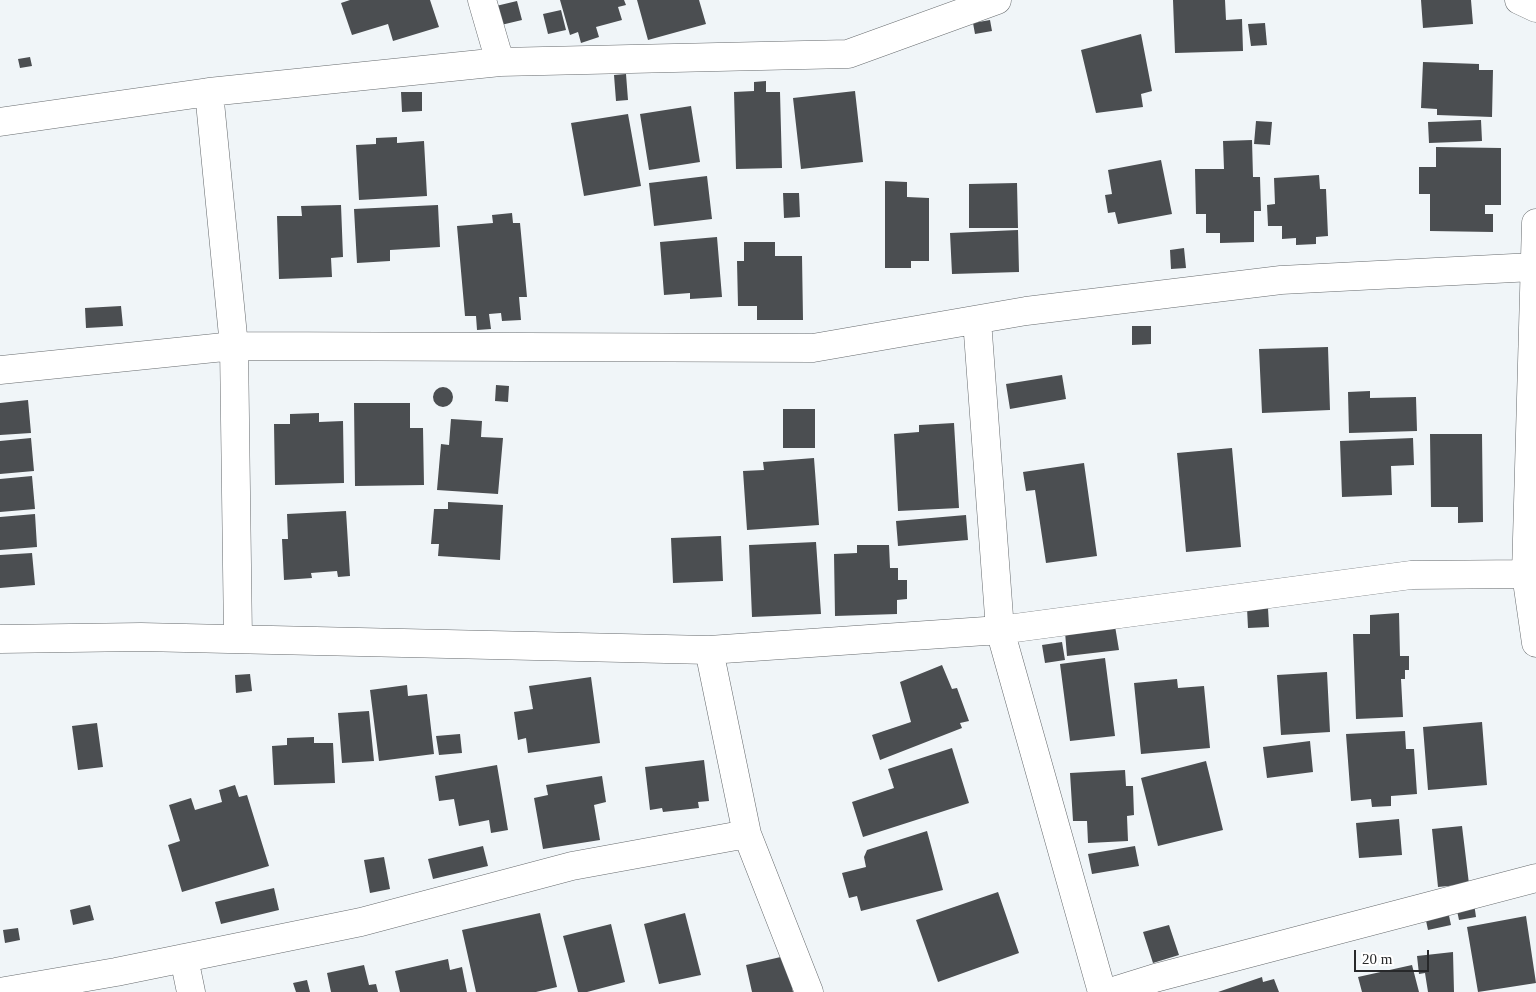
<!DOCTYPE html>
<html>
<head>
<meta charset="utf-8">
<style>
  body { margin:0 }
  #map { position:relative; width:1536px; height:992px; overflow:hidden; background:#f0f5f8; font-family:Georgia,serif }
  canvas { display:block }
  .scale { position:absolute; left:1354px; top:950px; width:75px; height:22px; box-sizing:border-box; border:2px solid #27282a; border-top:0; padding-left:6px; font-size:15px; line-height:18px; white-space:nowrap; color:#27282a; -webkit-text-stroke:4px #fff; paint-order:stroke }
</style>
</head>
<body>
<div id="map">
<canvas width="1536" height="992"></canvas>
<div class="scale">20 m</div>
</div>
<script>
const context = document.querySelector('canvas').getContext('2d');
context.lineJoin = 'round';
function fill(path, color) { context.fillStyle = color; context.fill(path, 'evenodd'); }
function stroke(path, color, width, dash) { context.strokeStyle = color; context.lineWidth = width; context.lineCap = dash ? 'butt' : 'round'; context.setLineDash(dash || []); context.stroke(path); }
fill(new Path2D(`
  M350,0h80l9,27 -46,14 -5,-17 -36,11 -11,-32z
  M560,0h64l2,5 -8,2 4,13 -26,7 3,10 -18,6 -3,-11 -8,3z
  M637,0h62l7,24 -58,16z
  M1173,0h52l1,20 16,-1 1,32 -68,2z
  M1421,0h50l2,24 -50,4z
  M517,1l5,19 -21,5 -5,-19z
  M561,10l5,20 -18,4 -5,-20z
  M990,20l2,11 -17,3 -2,-11z
  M1265,23l2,22 -16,1 -3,-22z
  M1141,34l11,57 -11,3 2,13 -47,6 -15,-63z
  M30,57l2,9 -12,2 -2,-9z
  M1423,62l56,2v6h14l-1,47 -55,-2v-6l-16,-1z
  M626,74l2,26 -12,1 -2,-26z
  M766,81v11h14l2,76 -46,1 -2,-77 20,-1v-9z
  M855,91l8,71 -62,7 -8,-71z
  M401,92h21v19l-20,1z
  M691,106l9,56 -51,8 -9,-56z
  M628,114l13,72 -57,10 -13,-73z
  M1481,120l1,21 -53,2 -1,-21z
  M1256,121l16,1 -2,23 -16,-1z
  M397,137v6l27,-2 3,55 -68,4 -3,-55 20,-1v-6z
  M1252,140l1,37h7l1,34h-7v31l-34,1v-10h-14v-19h-10l-1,-45h29l-1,-28z
  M1436,147l65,1v57h-16v9h8v18l-63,-1v-37h-11v-27h17z
  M1161,160l11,54 -54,10 -3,-12 -7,1 -3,-18 7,-1 -4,-24z
  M1319,175l1,14h6l2,47 -12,1v7l-20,1v-7l-14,1v-13h-14l-1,-21 8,-1 -1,-26z
  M707,176l5,43 -58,7 -5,-43z
  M885,181l22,1v15l22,1v63h-18v7h-26z
  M1017,183l1,45h-49v-44z
  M783,193h16l1,24 -16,1z
  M341,205l2,52 -12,1 1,19 -53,2 -2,-63h25l-1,-10z
  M438,205l2,42 -50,3v11l-33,2 -3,-54z
  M512,213l1,10h7l7,74h-8l2,23 -19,1 -1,-8 -12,1 2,15 -14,1 -1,-14h-11l-8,-90 36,-3 -1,-8z
  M1018,230l1,42 -67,2 -2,-41z
  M717,237l5,60 -32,2v-6l-26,2 -4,-53z
  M744,242h31v14h27l1,64h-46v-14h-19l-1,-45h7z
  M1184,248l2,20 -15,1 -1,-19z
  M121,306l2,20 -37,2 -1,-20z
  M1132,326h19v18l-19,1z
  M1328,347l2,63 -68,3 -3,-64z
  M1062,375l4,24 -56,10 -4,-25z
  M496,385l13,1 -1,16 -13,-1z
  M433 397a10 10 0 1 1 20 0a10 10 0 1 1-20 0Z
  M1370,391v7l46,-1 1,34 -68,2 -1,-41z
  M28,400l3,33 -31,2v-32z
  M354,403h56v25h13l1,57 -69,1z
  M783,409h32v39h-32z
  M319,413v9l24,-1 1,62 -69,2 -1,-61h16v-10z
  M451,419l31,2 -1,16 22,1 -5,56 -61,-4 4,-46 8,1z
  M954,423l5,85 -61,3 -4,-77 25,-2v-7z
  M1430,434h52l1,88 -25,1v-16h-27z
  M31,438l3,33 -34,3v-33z
  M1413,438l1,27 -23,1 1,29 -50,2 -2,-56z
  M1232,448l9,99 -55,5 -9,-99z
  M814,458l5,67 -72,5 -4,-59 21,-1 -1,-8z
  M1084,463l13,93 -51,7 -11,-73 -9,1 -3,-19z
  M32,476l3,33 -35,3v-33z
  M448,502l55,3 -3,55 -62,-4 1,-12h-8l3,-35h14z
  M346,511l4,65 -12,1 -1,-6 -26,2 1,5 -28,2 -2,-41h6l-1,-25z
  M35,514l2,33 -37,3v-33z
  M966,515l2,25 -70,6 -2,-25z
  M721,536l2,45 -50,2 -2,-45z
  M816,542l5,72 -69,3 -3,-72z
  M857,545h32l1,23h8v12h9v19l-10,1v14l-62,2 -1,-62 23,-1z
  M32,553l3,32 -35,3v-33z
  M1247,608h21l1,19 -21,1z
  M1399,613l1,43h9v14h-4v9h-4l2,38 -47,2 -3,-85h17v-19z
  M1115,626l4,24 -52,6 -2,-24z
  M1062,642l3,18 -20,3 -3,-18z
  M1105,658l10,78 -45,5 -10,-77z
  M942,665l10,24 5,-1 12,33 -9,2 2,5 -82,32 -8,-25 39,-13 -11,-40z
  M1327,672l3,60 -49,3 -4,-60z
  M250,674l2,17 -16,2 -1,-18z
  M591,677l9,66 -72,10 -2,-15 -8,2 -4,-28 19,-3 -4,-23z
  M1177,679l1,9 26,-2 6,62 -69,6 -7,-71z
  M407,685l1,11 19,-2 7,60 -55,7 -9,-71z
  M369,711l5,50 -32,2 -4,-50z
  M1482,722l5,63 -59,5 -5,-63z
  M97,723l6,44 -25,3 -6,-44z
  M1405,731l1,18h8l3,45 -26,2v10l-19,1 -1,-8 -20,2 -5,-67z
  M460,734l2,19 -23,2 -3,-19z
  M314,737v6h19l2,40 -61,2 -2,-39 15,-1v-7z
  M1310,741l3,31 -46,6 -4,-31z
  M952,748l17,55 -106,34 -11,-35 42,-14 -6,-19z
  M704,760l5,41 -11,1 1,6 -36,4 -1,-4 -12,2 -5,-43z
  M1206,761l17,69 -65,16 -17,-68z
  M497,765l11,65 -17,3 -2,-13 -30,6 -5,-27 -15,2 -4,-25z
  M1125,770l1,16h7l1,29 -7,1 1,25 -40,2 -1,-22h-14l-3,-48z
  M602,776l4,26 -12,3 6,35 -57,9 -9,-51 14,-3 -2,-10z
  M235,785l4,12 8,-2 22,71 -87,26 -14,-47 12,-4 -11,-36 22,-7 4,12 27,-8 -3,-12z
  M1399,819l3,36 -43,3 -3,-35z
  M1462,826l7,58 -31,3 -6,-58z
  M927,831l16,59 -82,21 -4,-15 -8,2 -7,-25 24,-6 -2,-10 3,-7z
  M483,846l5,20 -55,13 -5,-20z
  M1135,846l4,20 -47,8 -4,-20z
  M384,857l6,32 -20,4 -6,-33z
  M274,888l5,22 -58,14 -6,-22z
  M998,892l21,61 -81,29 -22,-62z
  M1474,903l2,14 -17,3 -3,-14z
  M90,905l4,15 -21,5 -3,-15z
  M1448,911l3,14 -23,5 -3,-14z
  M540,913l17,74 -21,5h-60l-14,-62z
  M685,913l16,62 -42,9 -15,-60z
  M1526,916l10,67 -58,9 -11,-65z
  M611,924l14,58 -38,10h-9l-15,-56z
  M1169,925l10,30 -26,8 -10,-31z
  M18,928l2,12 -15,3 -2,-13z
  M1453,952l1,40h-26l-3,-19 -6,1 -2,-18z
  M785,956l8,36h-41l-6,-27z
  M448,959l2,11 12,-3 5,25h-67l-5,-21z
  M364,965l5,20 7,-1 2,8h-47l-4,-19z
  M1412,965l7,27h-57l-4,-15z
  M1262,977l1,5 11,-3 5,13h-61z
  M307,980l3,12h-14l-3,-9z`), '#4b4e51');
const minor = new Path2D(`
  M482,0l18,62
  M1519,0l17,8
  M209,92l25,254 4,292
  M0,122l209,-30 291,-30 348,-8 149,-54
  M1536,223l-10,351 10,69
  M977,320l23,310 102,362
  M0,370l234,-24 579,2 213,-37 255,-31 252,-13
  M0,639l141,-2 568,13 291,-20 411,-55 115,-1
  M709,650l38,184 62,158
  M184,958l7,34
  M0,992l116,-20 245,-50 211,-56 175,-32
  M1110,992l45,-14 381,-100`);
stroke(minor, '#676b6e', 29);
stroke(minor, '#fff', 28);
</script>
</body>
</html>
